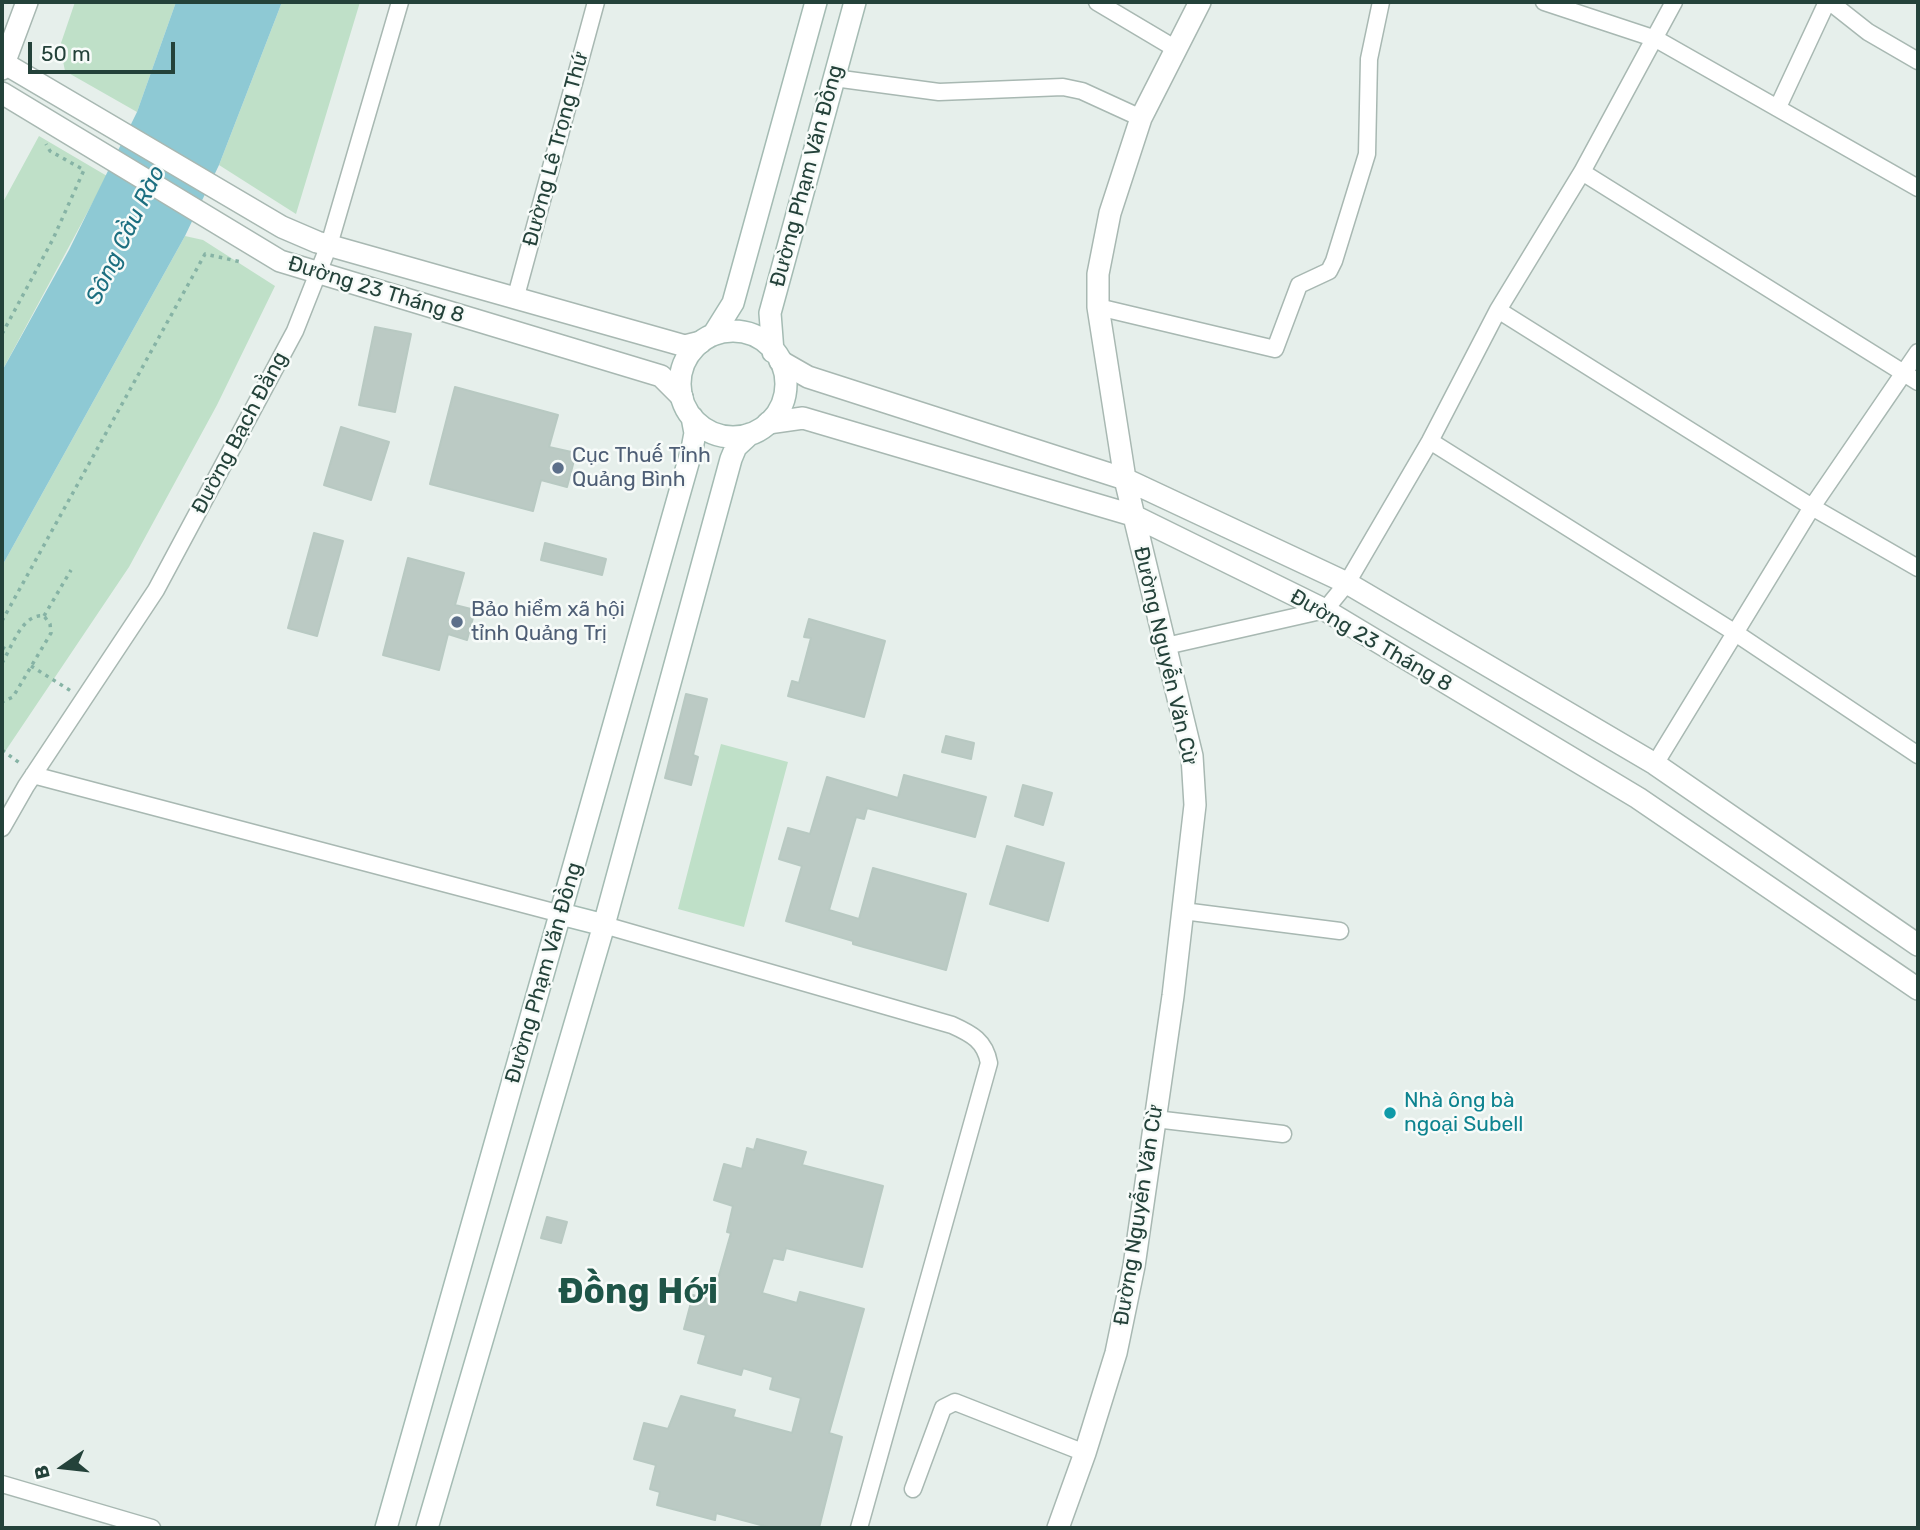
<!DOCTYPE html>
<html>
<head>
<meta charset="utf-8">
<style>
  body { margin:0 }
  #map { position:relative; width:1920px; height:1530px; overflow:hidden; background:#e6efeb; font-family:Rubik,sans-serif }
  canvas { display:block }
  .frame { position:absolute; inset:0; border:4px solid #24423a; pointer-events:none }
  .north { position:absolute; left:28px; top:1432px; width:70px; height:70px; -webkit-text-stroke:5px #f7fbf9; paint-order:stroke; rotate:256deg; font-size:19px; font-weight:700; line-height:28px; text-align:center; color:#24423a }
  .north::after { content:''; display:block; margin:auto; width:24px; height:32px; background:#24423a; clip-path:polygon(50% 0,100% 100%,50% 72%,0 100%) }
  .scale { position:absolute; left:28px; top:42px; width:147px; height:32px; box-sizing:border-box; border:4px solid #24423a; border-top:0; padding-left:9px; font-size:21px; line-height:24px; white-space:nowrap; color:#24423a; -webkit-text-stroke:5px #f7fbf9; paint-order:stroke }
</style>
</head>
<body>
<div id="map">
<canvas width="1920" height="1530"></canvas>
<div class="frame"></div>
<div class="north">B</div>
<div class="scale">50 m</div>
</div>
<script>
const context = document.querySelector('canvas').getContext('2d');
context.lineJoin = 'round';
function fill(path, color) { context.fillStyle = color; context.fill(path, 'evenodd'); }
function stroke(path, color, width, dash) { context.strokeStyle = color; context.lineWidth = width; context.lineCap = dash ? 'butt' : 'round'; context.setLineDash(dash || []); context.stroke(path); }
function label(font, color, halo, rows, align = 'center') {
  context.font = font + ' Rubik,sans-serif'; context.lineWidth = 5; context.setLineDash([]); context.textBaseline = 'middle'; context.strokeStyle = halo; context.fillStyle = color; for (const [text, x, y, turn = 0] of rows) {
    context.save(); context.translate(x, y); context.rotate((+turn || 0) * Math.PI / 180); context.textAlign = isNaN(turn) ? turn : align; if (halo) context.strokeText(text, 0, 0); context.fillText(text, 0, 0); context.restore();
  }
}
fill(new Path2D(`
  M75,2h101l-39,110 -72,-41 -5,-25z
  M282,2h78l-64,212 -77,-49z
  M39,136l68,40 -105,195v-167z
  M185,236l18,4 72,46 -58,119 -88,162 -127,189v-190z
  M721,744l67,18 -44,165 -66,-18z`), '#bfe0c8');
fill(new Path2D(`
  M176,2h106l-63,163 -34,71 -183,330v-195l67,-121 68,-138z`), '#8ec9d4');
const building = new Path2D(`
  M375,327l36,7 -16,78 -36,-7z
  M455,387l103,28 -9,32 27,6 -9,34 -26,-7 -8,31 -103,-27z
  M341,427l48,15 -18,58 -47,-15z
  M314,533l29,8 -26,95 -29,-8z
  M545,543l61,16 -4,16 -61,-15z
  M408,558l56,15 -9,32 20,5 -8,30 -19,-6 -9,36 -56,-15z
  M809,619l76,22 -21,76 -76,-21 4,-15 7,2 12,-45 -7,-1z
  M686,694l21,5 -14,56 5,2 -7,28 -26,-7z
  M946,736l28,7 -3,16 -29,-7z
  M904,775l82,22 -11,40 -108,-29 -3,11 -8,-2 -27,93 30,9 14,-51 93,26 -20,76 -93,-26v-3l-67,-20 16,-55 -23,-7 9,-31 22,6 17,-57 71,21z
  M1023,785l29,8 -9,32 -28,-9z
  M1007,846l57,17 -16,58 -58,-17z
  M757,1139l49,13 -4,13 81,21 -21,81 -76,-19 -3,12 -10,-2 -11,35 35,10 3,-11 64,17 -35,124 13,4 -23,91h-47l-56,-15 -1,7 -58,-15 3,-13 -10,-3 6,-24 -22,-6 10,-36 24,6 13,-33 54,14 -2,7 59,16 9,-35 -31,-9 3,-12 -30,-9 -2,7 -43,-12 8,-28 -22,-6 9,-34 19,5 19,-67 -4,-1 6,-26 -19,-6 10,-36 18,5 5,-21 7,2z
  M547,1217l20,5 -6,21 -20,-5z`);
fill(building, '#bbcac4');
stroke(building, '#b8c9c2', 2);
const minor = new Path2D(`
  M1097,2l79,47
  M1544,2l112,37 262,149
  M1830,2l38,30 50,29
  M834,78l105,14 124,-5 19,4 59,27
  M1778,107l49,-105
  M1582,172l336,210
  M516,296l80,-294
  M1098,307l177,42 24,-64 30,-14 5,-10 33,-107 2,-95 12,-57
  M1498,310l314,197 106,61
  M1430,441l304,191 184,123
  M1166,646l159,-36 22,-27 83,-142 68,-131 84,-138 92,-170
  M1655,764l157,-257 106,-155
  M33,775l528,139
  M2,828l24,-42 130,-196 139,-259 34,-86 71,-243
  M1183,911l157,20
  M604,925l348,100c20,9 33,16 37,38l-130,465
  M1155,1119l128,15
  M2,1484l150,44
  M913,1489l30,-81 12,-6 130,51`);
const tertiary = new Path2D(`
  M2,62l280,165 35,15 354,100 14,4 16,-4
  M2,69l25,-67
  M2,93l278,168 381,115 21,21
  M780,361l28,16 317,102 222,104 308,181 263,181
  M768,423l35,-5 329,97 193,95 313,188 280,191
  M1058,1528l27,-75 31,-100 18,-87 39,-270 22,-191 -3,-49 -67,-277 -27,-172v-33l12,-61 31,-95 59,-116`);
const secondary = new Path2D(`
  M680 384a53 53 0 1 1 106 0a53 53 0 1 1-106 0Z
  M713,335l20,-32 83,-301
  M773,352l-3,-39 85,-311
  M561,914l43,11
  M386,1528l306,-1079 3,-16 -3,-16
  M427,1528l177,-603 127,-466 5,-12 14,-13`);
stroke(minor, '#a8b8b2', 19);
stroke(tertiary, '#a8b8b2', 24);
stroke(secondary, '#a4bbb3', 24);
stroke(new Path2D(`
  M2,334l51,-95 31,-69 -34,-19 -4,-7
  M44,616l27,-46
  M2,621l203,-367 36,8
  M2,647l7,4
  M2,663c10,-16 20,-50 42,-47l6,8 1,9 -38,64 -11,5
  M31,666l40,25
  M2,750l19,14`), '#86b3a5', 3.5, [3.5, 5]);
stroke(minor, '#fff', 16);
stroke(tertiary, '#fff', 21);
stroke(secondary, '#fff', 21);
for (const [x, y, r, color] of [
  [558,468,7,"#5c6f8a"],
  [457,622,7,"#5c6f8a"],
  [1390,1113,7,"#0f9aa8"]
]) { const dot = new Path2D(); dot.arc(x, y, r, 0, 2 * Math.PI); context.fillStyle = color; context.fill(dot); stroke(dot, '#f7fbf9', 2.5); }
label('21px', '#24423a', '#f7fbf9', [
  ["Đường Lê Trọng Thứ",556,149,-75],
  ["Đường Phạm Văn Đồng",807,176,-75],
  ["Đường 23 Tháng 8",376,290,17],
  ["Đường Bạch Đằng",240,433,-62],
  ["Đường 23 Tháng 8",1371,641,30],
  ["Đường Nguyễn Văn Cừ",1165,656,77],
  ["Đường Phạm Văn Đồng",544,973,-74],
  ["Đường Nguyễn Văn Cừ",1139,1215,-81]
]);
label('21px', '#4e5e75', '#f7fbf9', [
  ["Cục Thuế Tỉnh",572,456],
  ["Quảng Bình",572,480],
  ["Bảo hiểm xã hội",471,610],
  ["tỉnh Quảng Trị",471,634]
], 'left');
label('21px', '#0d838f', '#f7fbf9', [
  ["Nhà ông bà",1404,1101],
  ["ngoại Subell",1404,1125]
], 'left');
label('italic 23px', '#1c6f80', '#f7fbf9', [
  ["Sông Cầu Rào",126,235,-64]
]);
label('bold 35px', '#1f5548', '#f7fbf9', [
  ["Đồng Hới",638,1293]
]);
</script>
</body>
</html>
